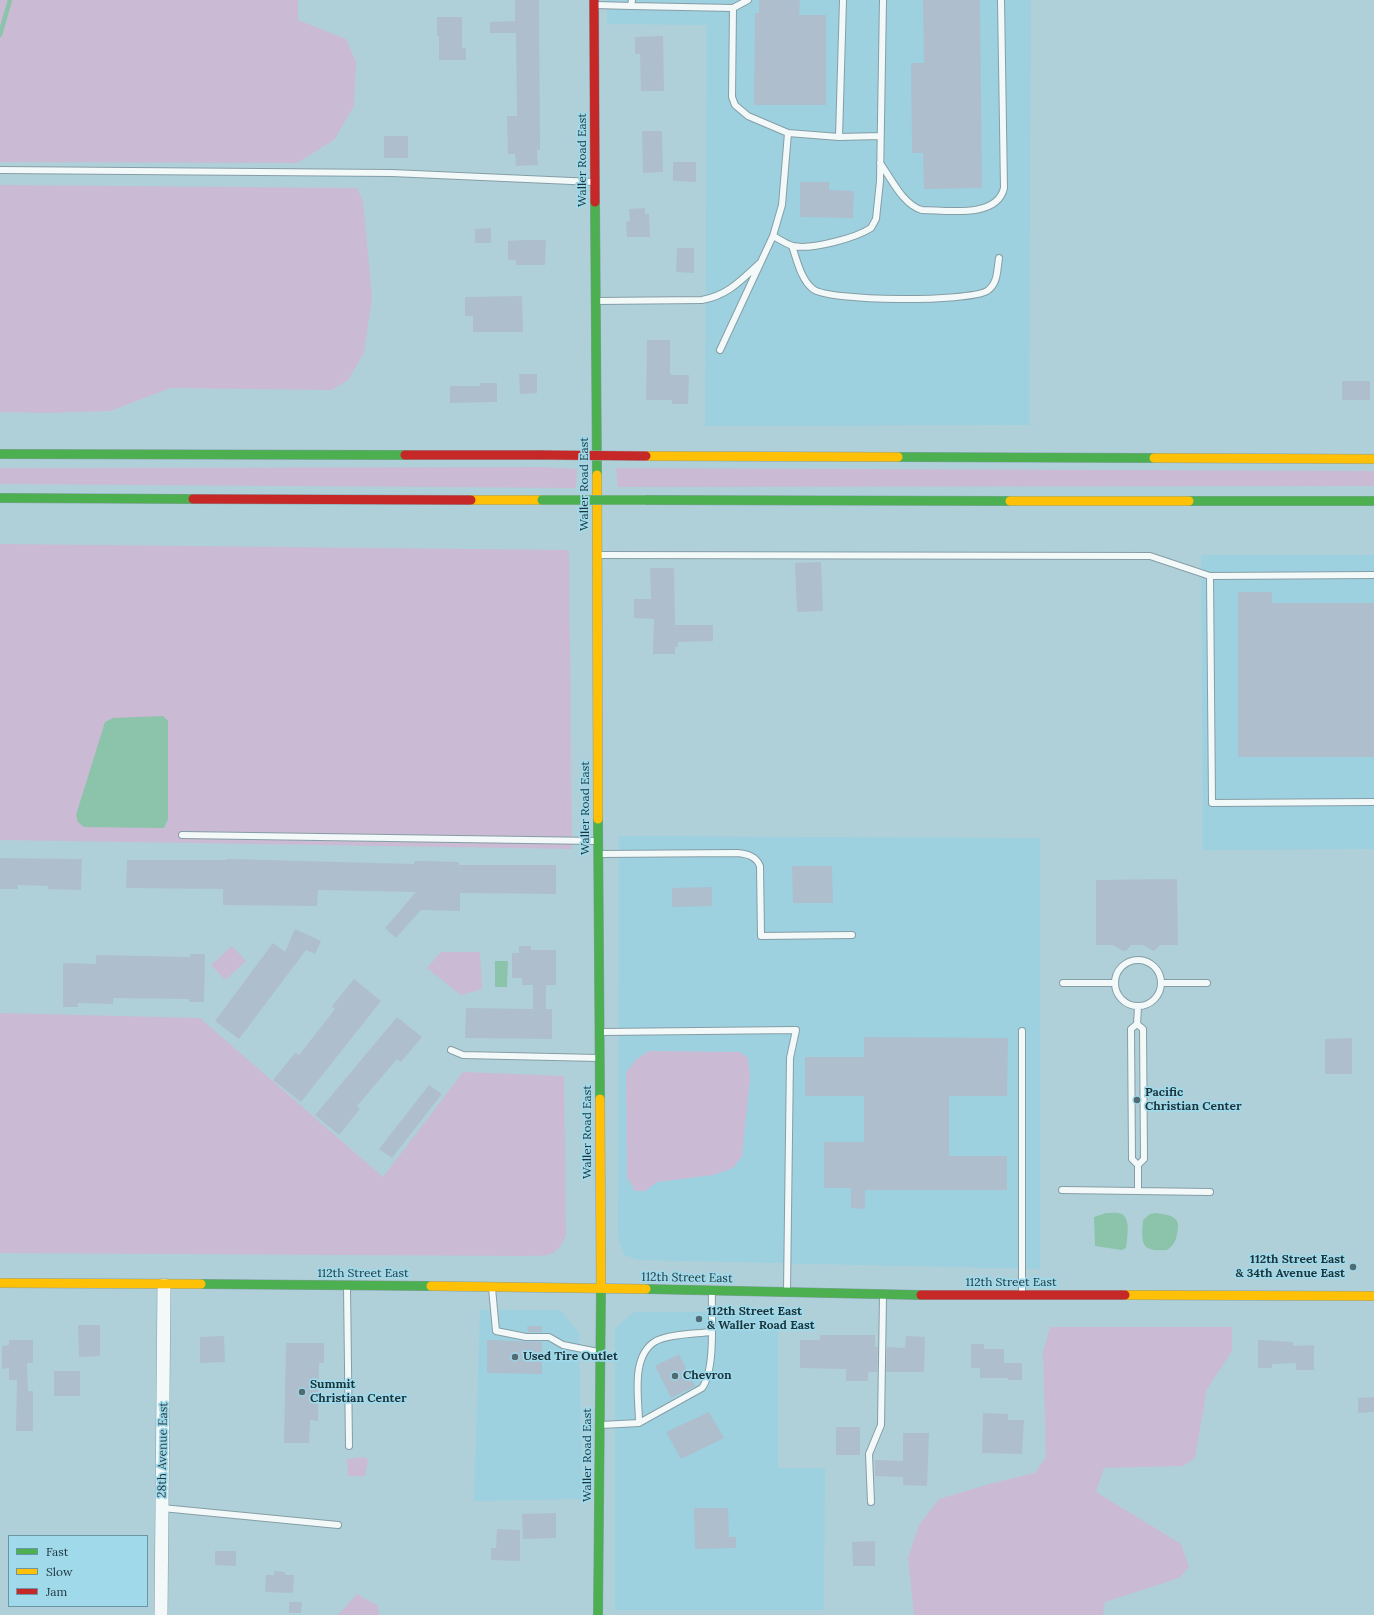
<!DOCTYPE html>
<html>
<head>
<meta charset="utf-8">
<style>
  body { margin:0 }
  #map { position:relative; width:1374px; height:1615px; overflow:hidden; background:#b0d0d9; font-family:Lora,serif }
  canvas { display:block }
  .legend { position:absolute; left:8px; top:1535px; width:140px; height:72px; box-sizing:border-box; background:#9fd9ea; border:1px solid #6b97a4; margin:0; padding:5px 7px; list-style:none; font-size:12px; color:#1c343b }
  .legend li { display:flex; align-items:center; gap:8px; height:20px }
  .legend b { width:20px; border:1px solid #6b97a4 }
</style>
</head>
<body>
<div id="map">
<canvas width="1374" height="1615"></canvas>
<ul class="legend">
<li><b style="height:5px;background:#4caf50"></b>Fast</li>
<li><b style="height:5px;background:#ffc107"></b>Slow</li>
<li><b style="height:5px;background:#c62828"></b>Jam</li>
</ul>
</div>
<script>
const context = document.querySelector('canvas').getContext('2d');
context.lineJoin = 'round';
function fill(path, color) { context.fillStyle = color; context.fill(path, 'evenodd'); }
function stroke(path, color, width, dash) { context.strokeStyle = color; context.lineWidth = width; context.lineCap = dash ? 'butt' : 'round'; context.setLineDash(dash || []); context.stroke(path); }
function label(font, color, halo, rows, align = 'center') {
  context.font = font + ' Lora,serif'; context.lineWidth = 3.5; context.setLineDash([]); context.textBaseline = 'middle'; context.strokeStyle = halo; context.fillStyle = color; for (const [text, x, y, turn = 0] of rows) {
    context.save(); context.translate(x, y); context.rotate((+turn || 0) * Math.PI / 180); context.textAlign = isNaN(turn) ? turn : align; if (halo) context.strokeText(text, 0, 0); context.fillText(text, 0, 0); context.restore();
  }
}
fill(new Path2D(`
  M607,0h424l-2,425 -324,1 2,-401 -100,-1z
  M1201,555h173v294l-171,1z
  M619,836l421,2v431l-402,-9 -14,-5 -6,-18z
  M480,1310h78l4,2 17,21 3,166 -108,2z
  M634,1312h144v156h47l-1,142h-209v-282z`), '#9dd1e0');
fill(new Path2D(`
  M0,0h298v20l48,19 10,23 -2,44 -20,34 -37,23 -297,-1z
  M0,185l357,3 6,13 9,96 -8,56 -16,27 -16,10 -161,-2 -61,23 -65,2 -45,-1z
  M541,467l36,2 -1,19 -576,-4v-16z
  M616,468l758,3v15l-756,1z
  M0,544l569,6 3,299 -572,-9zM168,721v98l-4,9z
  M232,946l14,15 -21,19 -14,-15z
  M441,952h39l2,37 -21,6 -34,-27z
  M0,1013l200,5 183,159 80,-105 101,4 2,159c-11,24 -17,20 -40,21l-526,-3z
  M649,1051l91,1 8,6 2,20 -8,78 -9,12 -20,7 -56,7 -12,9h-10l-8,-14 -1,-105 11,-13z
  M1050,1327h182v24l-25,38 -12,69 -12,8 -79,2 -8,24 85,52 8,23 -10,11 -74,24 -2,13h-189l-6,-57 11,-33 20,-26 54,-16 42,-10 11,-16 -3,-104z
  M364,1457l4,3 -3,16h-17l-1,-17z
  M357,1594l21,12 1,9h-41z`), '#cabad3');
fill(new Path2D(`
  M163,716l5,5v98l-4,9 -80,-1 -6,-5 -2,-7 29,-93 8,-4z
  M495,961h13l-1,26h-12z
  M1106,1213c4,0 12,-1 16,1 9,5 5,25 4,34l-4,2 -27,-4 -1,-29z
  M1156,1213c14,2 26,3 21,21 -1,7 -3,11 -10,16 -26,2 -26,-6 -24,-30l7,-6z`), '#8cc3ab');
stroke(new Path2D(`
  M0,35l10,-35`), '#8cc3ab', 4.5);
fill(new Path2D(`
  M515,0h24l1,150h-3l1,15 -22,1 -1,-12h-7l-1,-38h10l-1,-83h-26v-11l25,-1z
  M759,0h41l-1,15h27v90h-72l1,-92h4z
  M923,0h57l2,188 -58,1 -1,-36h-11l-1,-90h13z
  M437,17h25v31h4v12h-27v-24h-2z
  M663,36l1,55h-23l-1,-37h-5v-17z
  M642,131h20l1,41 -20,1z
  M384,136h24v22h-24z
  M673,162h23v20l-23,-1z
  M800,182h29v8l25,1 -1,27 -53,-1z
  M645,208v6h4l1,23h-23l-1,-15 4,-1 -1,-12z
  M491,228v15h-16v-14z
  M523,240h23l-1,25h-29v-5h-8v-19z
  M677,248h17v25l-18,-1z
  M522,296l1,36h-50v-16h-8v-19z
  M647,340h23v32l1,3h18l-1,29h-16v-4h-26z
  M519,374h18v19l-17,1z
  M1342,381h28v19h-28z
  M480,383h17v19l-47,1v-17h30z
  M821,562l2,49 -26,1 -2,-49z
  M650,568h24l1,57h38v16l-35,1v5h-3v7h-22l1,-35 -20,-1v-19h17z
  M1238,592h34v11h102v154h-136z
  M0,858l82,1 -1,31 -33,-1v-3l-30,-1v4h-18z
  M227,859l187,5v-3h13l32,1v3h97v29l-96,-1v18l-39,-1 -25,28 -11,-10 31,-36 -98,-2 -1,16 -94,-1v-16l-97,-1 1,-28h100z
  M792,866h40l1,37h-40z
  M1177,879l1,66h-18l-6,6 -11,-6h-12l-4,5 -4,1 -10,-6h-17v-65z
  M712,887v19l-40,1v-19z
  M295,929l26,12 -6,13 -9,-4 -67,89 -24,-18 58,-78 12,9z
  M519,946h12v4h25v35h-10v24h6v30l-87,-1 1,-30 67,1v-24h-11v-7h-10v-25h7z
  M190,954h15l-1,48h-15v-3l-76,-1v6l-35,-1v4h-15v-44l33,1v-9l94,2z
  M354,979l27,22 -80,101 -28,-22 22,-27 4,2 36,-46 -3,-3z
  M397,1017l25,20 -21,25 -4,-3 -40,47 3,3 -21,26 -24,-20z
  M864,1037l144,1 -1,58h-58v60h58v34h-142v19l-14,-1v-20h-27v-46h40v-46h-59v-39h59z
  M1352,1038v36h-27v-35z
  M429,1085l13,9 -50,64 -13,-9z
  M78,1325h22v31l-21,1z
  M527,1326h15v6h-14z
  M820,1335h55v12h3l-1,25h-9v9h-22v-12l-46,-1v-28h20z
  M224,1336l1,26 -25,1v-26z
  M906,1336l19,1 -1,35h-38l1,-25 18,1z
  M9,1340h24v23h-6l1,28h5v40h-17l1,-51h-8v-12l-7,1v-23l7,-1z
  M487,1340l55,2v32l-55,-1z
  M1258,1340l35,2v4l21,-1v25h-18v-7l-24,1v4h-14z
  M286,1343h38v20h-5l-1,58 -8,-1 -1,23h-25z
  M971,1344h13v5h20v14h18v17h-14v-2h-28v-10h-9z
  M679,1354l16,32 -24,12 -16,-32z
  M54,1371h26v25h-26z
  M1374,1397v15l-16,1v-15z
  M709,1412l15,26 -43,21 -15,-27z
  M983,1413l25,1v6h16l-2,34 -40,-1z
  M836,1427h24v28h-24z
  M903,1433h26l-2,53 -24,-1v-8l-28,-1v-16l28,1z
  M694,1508h34l1,29h7v11l-41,1z
  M556,1513v25l-33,1 -1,-25z
  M497,1529l23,1v31l-29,-1v-12h5z
  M875,1541v25h-22l-1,-24z
  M215,1551h21v15l-21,-1z
  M274,1571l11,1v3h9l-1,18 -28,-1 1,-17h8z
  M289,1602h13l-1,11h-12z`), '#aebecd');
const lane = new Path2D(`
  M596,5l35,1 1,-6
  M631,6l102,2 -1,89 3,8 13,11 40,17 51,4 41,-1
  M733,8l15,-8
  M839,137l4,-137
  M880,163c11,15 23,42 42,47 24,0 75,9 82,-22l-3,-188
  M0,170l392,3 202,9
  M773,236c6,3 13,8 20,10 18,4 63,-8 78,-18l5,-9 4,-38 3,-181
  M792,246c5,14 9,34 21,43 16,13 155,13 174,2 11,-7 10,-21 12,-33
  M597,301l105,-1c27,-5 39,-20 59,-38
  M720,350l53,-114 9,-31 6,-72
  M599,555l551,1 60,20 164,-1
  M1210,576l2,227 162,-1
  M182,835l414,6
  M600,854l137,-1c10,1 19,3 23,13l1,70 91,-1
  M1115 983a23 23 0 1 1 46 0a23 23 0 1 1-46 0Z
  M1063,983h51
  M1161,983h46
  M1138,1007l-1,17 6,5 1,130 -6,6
  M1137,1024l-6,5 1,130 6,6v25
  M1022,1031v262
  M602,1032l194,-2 -6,28 -3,233
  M451,1050l12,5 135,3
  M1062,1190l148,2
  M347,1287l2,159
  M492,1288l4,43 30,6h23l14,8 35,7
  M639,1423c0,-25 -9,-67 17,-82 13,-7 39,-7 55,-9
  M601,1425l38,-2 63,-35c14,-19 9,-71 10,-95
  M871,1502l-2,-48 12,-29 2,-129
  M162,1508l176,17`);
const street = new Path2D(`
  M161,1615l3,-330`);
const fast = new Path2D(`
  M595,202l2,273
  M0,454l405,1
  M898,457l256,1
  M0,498l193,1
  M646,500l364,1
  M1189,501h185
  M598,819l2,280
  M201,1284l230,2
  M646,1289l275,6
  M598,1615l3,-328`);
const slow = new Path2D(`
  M646,456l252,1
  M1154,458l220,1
  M597,475l1,344
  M471,500h71
  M1010,501h179
  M600,1099l1,188
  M0,1283l201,1
  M431,1286l215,3
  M1125,1295l249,1`);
const jam = new Path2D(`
  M594,0l1,202
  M405,455h138
  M193,499l278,1
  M921,1295h204`);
stroke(lane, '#859ea5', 8);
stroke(street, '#859ea5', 14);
stroke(fast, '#859ea5', 10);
stroke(slow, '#859ea5', 10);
stroke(jam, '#859ea5', 10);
stroke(lane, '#f3f8f9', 6);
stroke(street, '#f3f8f9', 13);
stroke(fast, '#4caf50', 9);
stroke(slow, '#ffc107', 9);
stroke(jam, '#c62828', 9);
const fastBridge = new Path2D(`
  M542,500h104`);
const jamBridge = new Path2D(`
  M543,455l103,1`);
stroke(fastBridge, '#9aacb1', 10, []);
stroke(jamBridge, '#9aacb1', 10, []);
stroke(fastBridge, '#4caf50', 9);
stroke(jamBridge, '#c62828', 9);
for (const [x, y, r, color] of [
  [1137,1100,4,"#506b72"],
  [1353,1267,4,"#506b72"],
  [699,1319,4,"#506b72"],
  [515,1357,4,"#506b72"],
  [675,1376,4,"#506b72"],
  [302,1392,4,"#506b72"]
]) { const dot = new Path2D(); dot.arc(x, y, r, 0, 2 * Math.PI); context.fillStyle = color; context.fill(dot); stroke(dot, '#9fd9ea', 1.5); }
label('12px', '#1c343b', '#9fd9ea', [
  ["Waller Road East",583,160,-90],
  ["Waller Road East",585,484,-90],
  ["Waller Road East",586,808,-90],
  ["Waller Road East",588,1132,-90],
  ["112th Street East",363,1274],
  ["112th Street East",687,1278,1],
  ["112th Street East",1011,1283],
  ["28th Avenue East",163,1450,-89],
  ["Waller Road East",588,1455,-90]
]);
label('bold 12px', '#1c343b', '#9fd9ea', [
  ["Pacific",1145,1093],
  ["Christian Center",1145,1107],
  ["112th Street East",1345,1260,"right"],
  ["& 34th Avenue East",1345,1274,"right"],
  ["112th Street East",707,1312],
  ["& Waller Road East",707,1326],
  ["Used Tire Outlet",523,1357],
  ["Chevron",683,1376],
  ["Summit",310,1385],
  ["Christian Center",310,1399]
], 'left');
</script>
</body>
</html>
